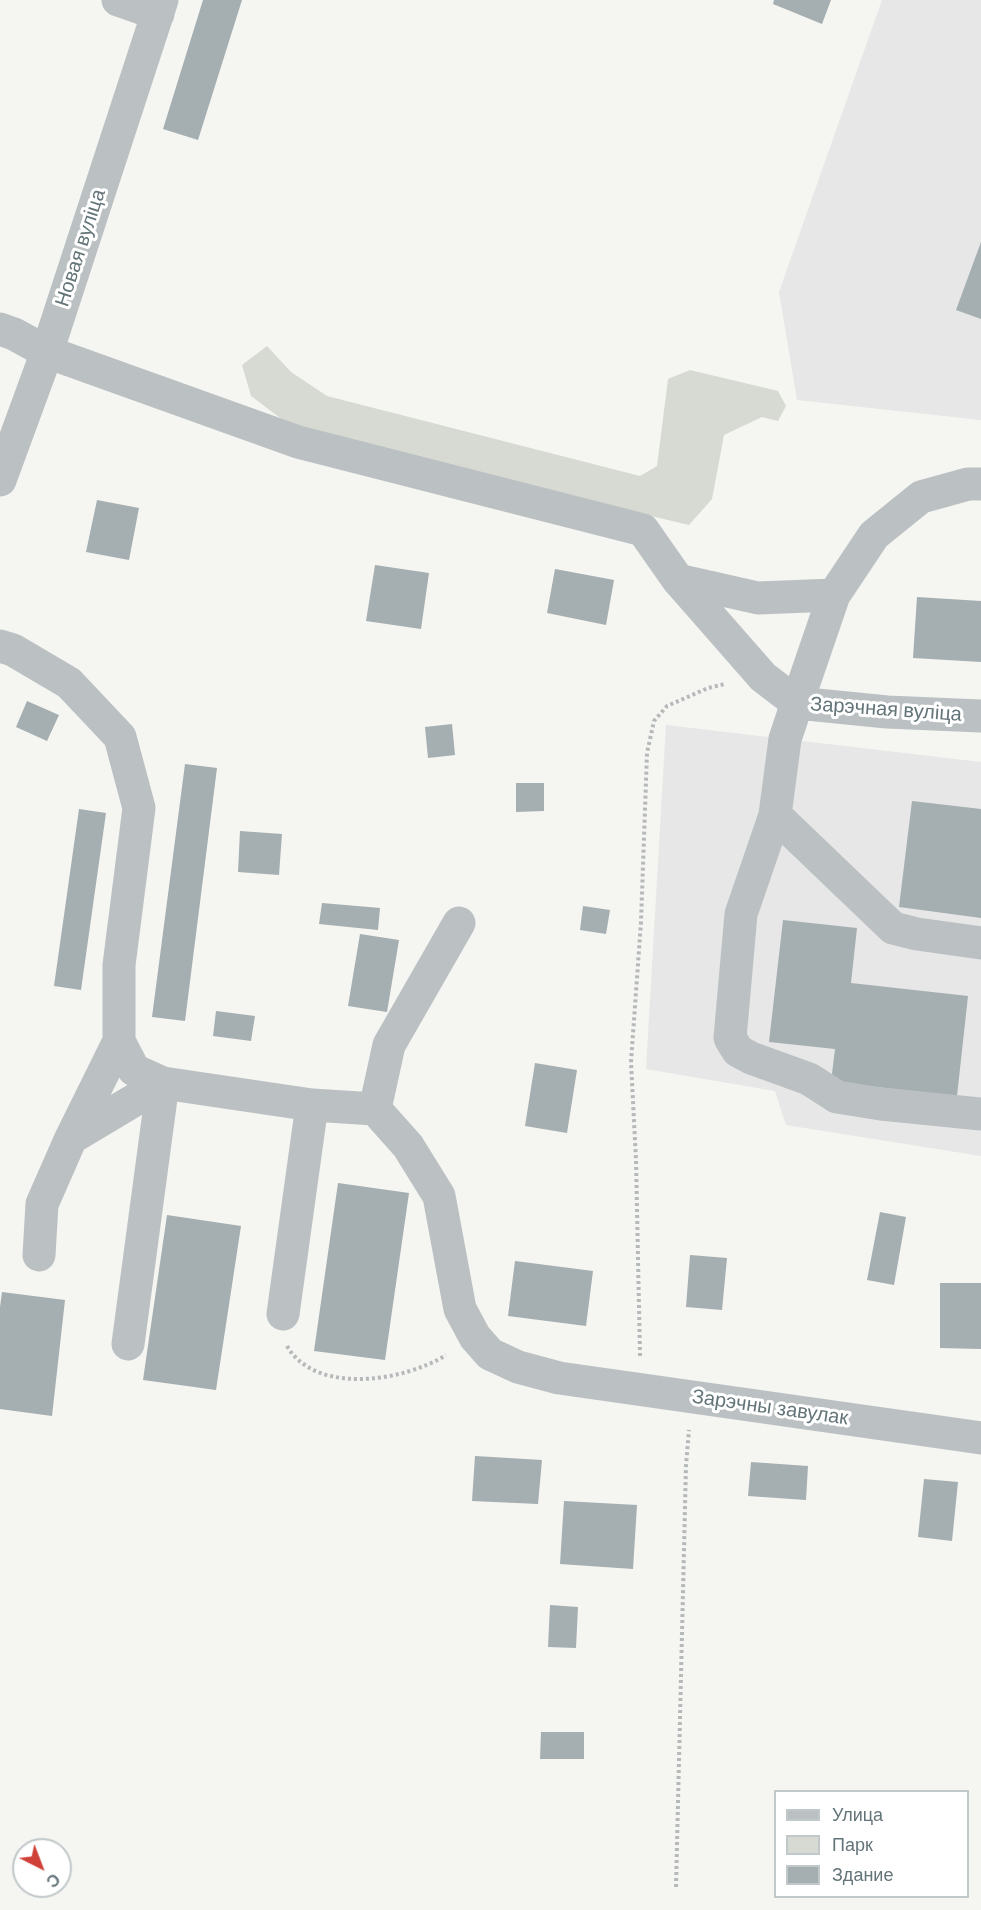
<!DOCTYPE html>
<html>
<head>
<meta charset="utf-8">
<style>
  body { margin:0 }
  #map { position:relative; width:981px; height:1910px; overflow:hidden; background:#f5f5f2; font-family:Helvetica,sans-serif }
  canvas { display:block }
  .legend { position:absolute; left:774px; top:1790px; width:195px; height:108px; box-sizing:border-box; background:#fff; border:2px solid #c1c8ca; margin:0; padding:8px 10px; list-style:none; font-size:18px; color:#64757a }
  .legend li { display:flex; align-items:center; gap:12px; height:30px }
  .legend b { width:30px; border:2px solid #c1c8ca }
  .north { position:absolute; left:12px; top:1838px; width:60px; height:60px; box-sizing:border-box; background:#fff; border:2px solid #c1c8ca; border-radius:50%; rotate:138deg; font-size:16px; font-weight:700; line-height:24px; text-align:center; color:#64757a }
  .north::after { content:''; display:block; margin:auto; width:21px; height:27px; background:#cf4138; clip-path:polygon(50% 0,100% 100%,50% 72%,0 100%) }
</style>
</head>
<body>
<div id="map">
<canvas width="981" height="1910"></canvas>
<ul class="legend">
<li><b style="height:8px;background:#bbc0c2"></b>Улица</li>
<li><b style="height:16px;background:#d6dad2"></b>Парк</li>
<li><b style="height:16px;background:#a5aeb1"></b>Здание</li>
</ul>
<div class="north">С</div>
</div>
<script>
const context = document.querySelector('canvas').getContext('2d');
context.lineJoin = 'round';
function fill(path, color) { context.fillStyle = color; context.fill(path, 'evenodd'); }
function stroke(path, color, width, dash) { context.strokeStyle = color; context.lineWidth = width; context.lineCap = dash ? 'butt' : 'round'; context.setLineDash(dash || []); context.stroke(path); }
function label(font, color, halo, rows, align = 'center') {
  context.font = font + ' Helvetica,sans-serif'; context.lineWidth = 6; context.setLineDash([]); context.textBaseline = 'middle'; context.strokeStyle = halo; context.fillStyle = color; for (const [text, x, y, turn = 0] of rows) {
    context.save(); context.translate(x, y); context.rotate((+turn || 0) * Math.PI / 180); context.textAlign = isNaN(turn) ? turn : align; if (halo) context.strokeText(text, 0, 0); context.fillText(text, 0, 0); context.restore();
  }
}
fill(new Path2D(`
  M882,0h99v420l-184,-20 -18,-108z
  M666,725l315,37v394l-195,-31 -11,-34 -129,-22z`), '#e6e7e6');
fill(new Path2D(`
  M267,346l24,26 36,24 313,80 17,-10 11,-87 22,-9 88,21 8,15 -8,15 -16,-4 -38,18 -12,64 -23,26 -389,-92 -49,-37 -9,-31z`), '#d6dad2');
fill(new Path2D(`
  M203,0h39l-44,140 -35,-11z
  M774,0h57l-9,24 -49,-20z
  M981,242v77l-25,-9z
  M97,500l42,8 -10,52 -43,-8z
  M375,565l54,8 -8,56 -55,-8z
  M555,569l59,11 -8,45 -59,-12z
  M917,597l64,4v61l-68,-4z
  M27,701l32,14 -12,26 -31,-14z
  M452,724l3,31 -27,3 -3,-31z
  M185,764l32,4 -32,253 -33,-4z
  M516,783h28v28l-28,1z
  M912,801l69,8v109l-82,-11z
  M79,809l27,4 -25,177 -27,-4z
  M240,831l42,3 -3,41 -41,-3z
  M322,903l58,5 -2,22 -59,-6z
  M583,906l27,4 -4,24 -26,-4z
  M783,920l74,8 -6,55 117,13 -11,100 -126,-14 4,-33 -66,-7z
  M360,934l39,6 -12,72 -39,-6z
  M216,1011l39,5 -4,25 -38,-5z
  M535,1063l42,7 -10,63 -42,-7z
  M338,1183l71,10 -24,167 -71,-9z
  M880,1212l26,5 -12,68 -27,-5z
  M167,1215l74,11 -25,164 -73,-10z
  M690,1255l37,3 -5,52 -36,-3z
  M515,1261l78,10 -7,55 -78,-10z
  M940,1283h41v66l-41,-1z
  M2,1292l63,8 -13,116 -52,-7v-102z
  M475,1456l67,4 -4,44 -66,-3z
  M751,1462l57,4 -2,34 -58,-4z
  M924,1479l34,3 -6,59 -34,-4z
  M564,1501l73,4 -4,64 -73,-5z
  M550,1605l28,2 -2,41 -28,-1z
  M541,1732h43v27h-44z`), '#a5aeb1');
stroke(new Path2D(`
  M287,1346c29,50 118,35 159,9
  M640,1356l-4,-196 -5,-98 10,-140 6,-169 7,-32 13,-15 41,-18 17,-4
  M676,1887l10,-422 3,-35`), '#b5b9ba', 4, [3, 3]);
stroke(new Path2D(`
  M118,0l40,14
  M0,329l14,5 33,18 251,90 345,88 35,50 80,18 76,-3
  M0,480l47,-128 115,-352
  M981,484h-13l-47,13 -47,38 -40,60 -37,108 90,9 94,4
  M678,580l85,97 34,26 -12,36 -10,76 118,113 24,6 64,9
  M0,646l13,4 56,33 51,54 19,71 -20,157v76l15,29 29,13 149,22 63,4 33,37 31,50 21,113 15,28 15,17 28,13 41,11 422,60
  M775,815l-34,99 -11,124 8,13 13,7 58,21 28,18 44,7 100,10
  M375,1109l14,-64 70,-122
  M71,1138l48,-97
  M39,1255l3,-51 29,-66 92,-55
  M283,1314l29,-209
  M128,1344l35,-261`), '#bbc0c2', 33);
label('20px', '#64757a', '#fff', [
  ["Новая вуліца",81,248,-72],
  ["Зарэчная вуліца",886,710,4],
  ["Зарэчны завулак",770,1408,8]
]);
</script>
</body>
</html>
